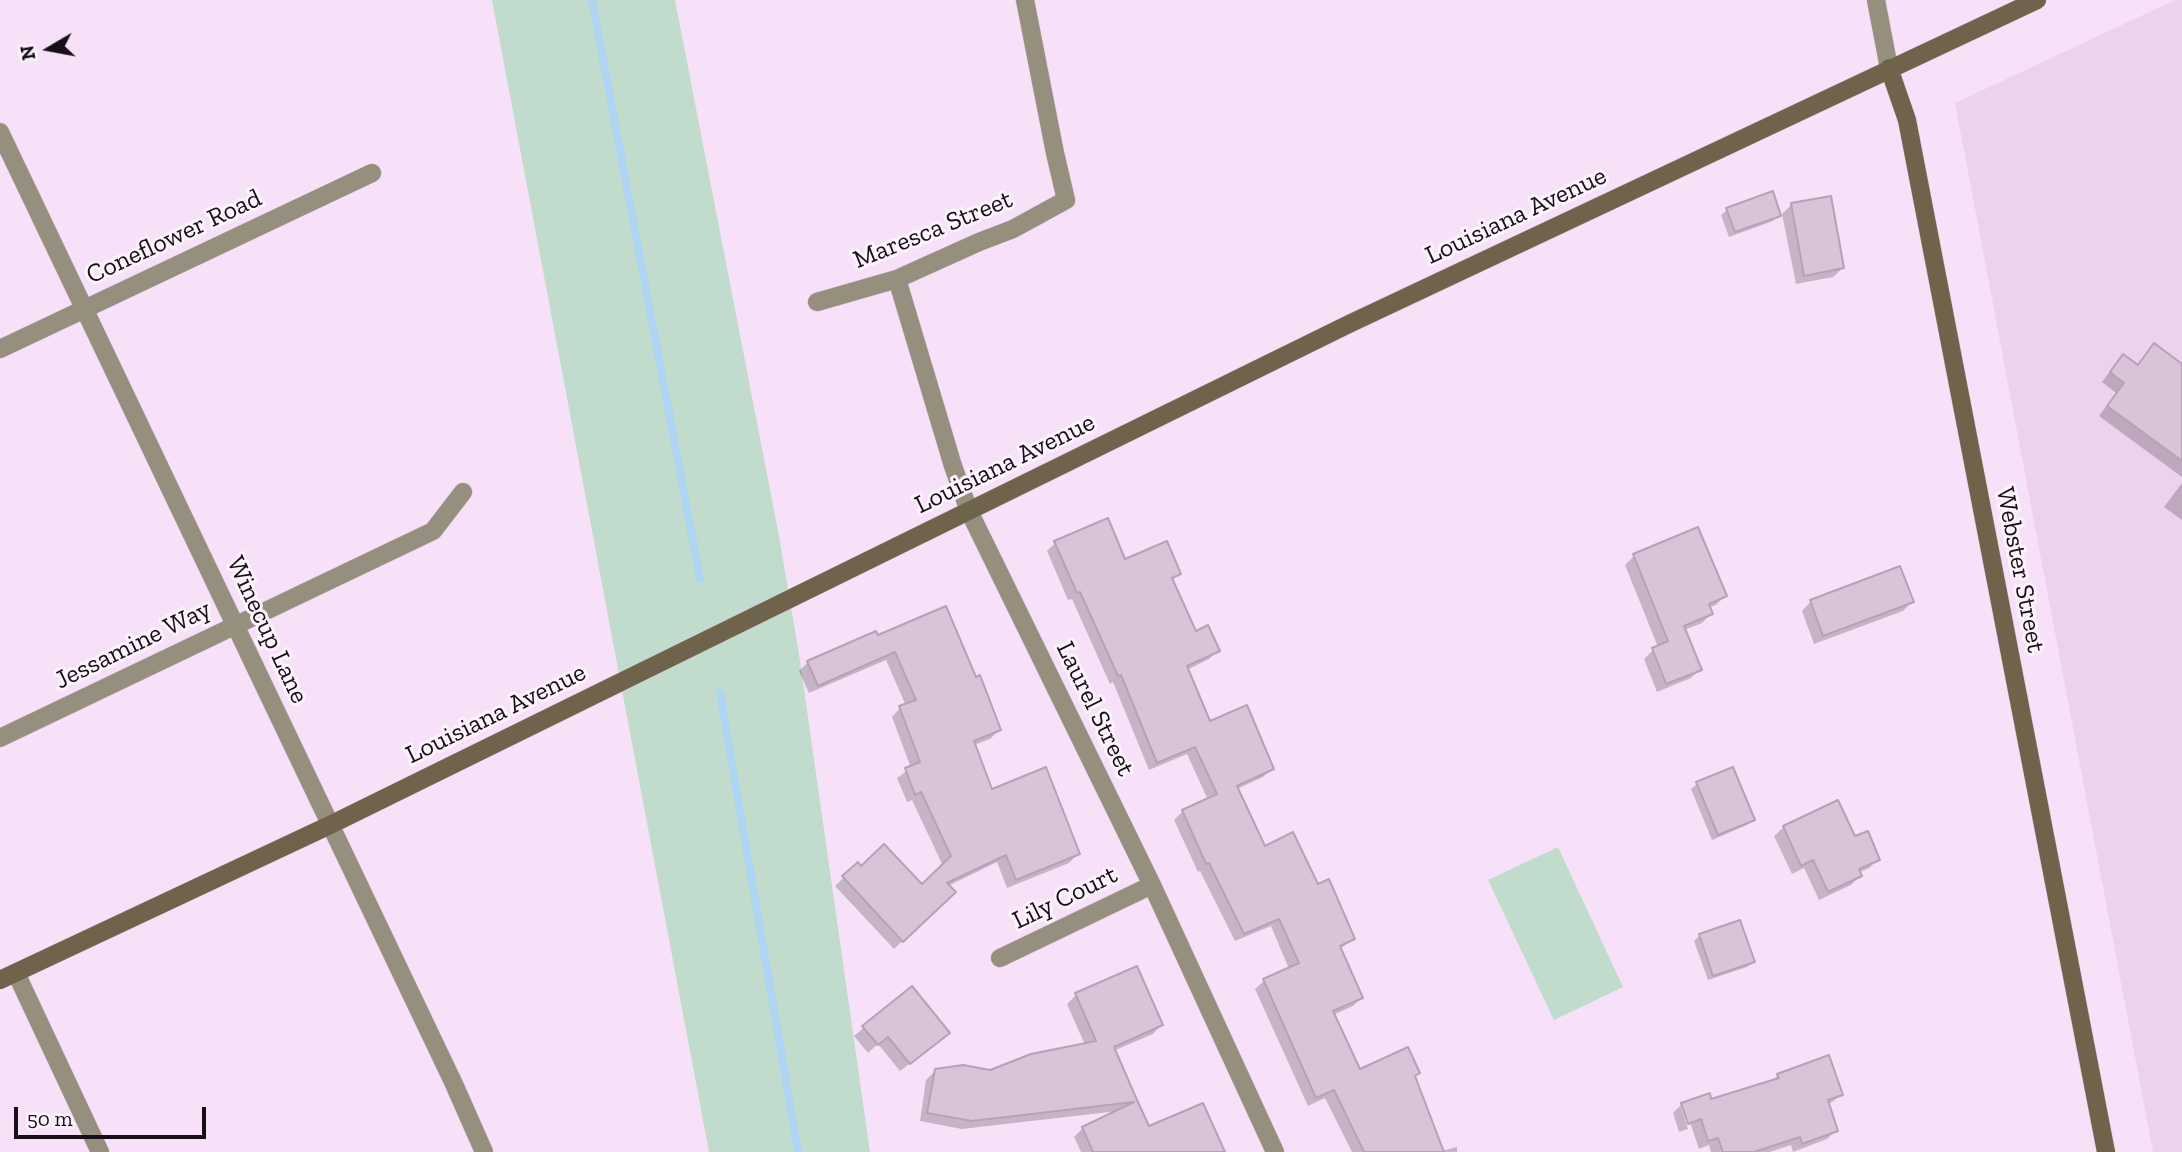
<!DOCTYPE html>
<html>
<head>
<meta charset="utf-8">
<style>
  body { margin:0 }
  #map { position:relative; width:2182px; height:1152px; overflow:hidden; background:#f7e1f8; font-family:"Zilla Slab",serif }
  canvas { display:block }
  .north { position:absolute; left:14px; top:14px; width:70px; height:70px; -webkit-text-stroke:5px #fcf3fc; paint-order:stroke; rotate:260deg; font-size:19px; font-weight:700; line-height:28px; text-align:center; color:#170f17 }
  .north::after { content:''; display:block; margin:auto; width:24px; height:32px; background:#170f17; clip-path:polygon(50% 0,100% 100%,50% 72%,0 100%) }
  .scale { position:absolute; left:14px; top:1107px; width:192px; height:32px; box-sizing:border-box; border:4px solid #170f17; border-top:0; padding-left:9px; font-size:21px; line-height:24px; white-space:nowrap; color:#170f17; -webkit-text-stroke:5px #fcf3fc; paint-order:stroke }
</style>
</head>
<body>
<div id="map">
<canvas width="2182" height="1152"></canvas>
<div class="north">N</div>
<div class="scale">50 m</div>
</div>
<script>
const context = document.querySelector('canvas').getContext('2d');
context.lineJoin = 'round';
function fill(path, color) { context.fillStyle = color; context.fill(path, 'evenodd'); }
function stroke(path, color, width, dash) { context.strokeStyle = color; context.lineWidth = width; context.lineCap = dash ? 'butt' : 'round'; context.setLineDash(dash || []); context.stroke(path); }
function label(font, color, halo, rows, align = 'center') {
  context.font = font + ' "Zilla Slab",serif'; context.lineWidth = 6; context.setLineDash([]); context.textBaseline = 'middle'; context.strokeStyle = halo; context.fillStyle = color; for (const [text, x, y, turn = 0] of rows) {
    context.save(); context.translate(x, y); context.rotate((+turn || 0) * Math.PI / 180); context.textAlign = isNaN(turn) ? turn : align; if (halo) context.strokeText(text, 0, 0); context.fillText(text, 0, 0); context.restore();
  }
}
fill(new Path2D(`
  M2175,0h7v1152h-29l-198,-1049z`), '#edd2ee');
fill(new Path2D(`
  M492,0h183l104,536 20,118 71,498h-161z
  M1558,847l65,140 -69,33 -66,-140z`), '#c1dccc');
fill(new Path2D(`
  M1791,205l52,63 -10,9 -37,7 -14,-70z
  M1727,210l52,5 -6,6 -44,16 -8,-22z
  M2155,345l27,21v111l-83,-61 17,-23 -14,-11 12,-16 9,-9 13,10z
  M2182,483v37l-18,-13z
  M1697,529l28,67 -9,9 -8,3 3,6 -9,9 -18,7 16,39 -9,9 -34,14 -13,-33 9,-9 5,-3 -33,-82 9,-9z
  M1055,543l124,30 -8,8 24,52 23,18 -9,8 -22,11 22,53 63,45 -9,9 -26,12 27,59 53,38 36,53 -13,10 21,49 -8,8 -20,9 26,56 55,6 28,74 15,-4v5h-105l-27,-54 -17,8 -53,-117 9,-8 25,-12 -18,-43 -36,15 -35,-70 -2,1 -24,-52 9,-9 25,-11 -21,-46 -38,16 -36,-88 -3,2 -38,-85 -4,1 -21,-49z
  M1811,601l101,1 -9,9 -89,33 -12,-33z
  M875,633l124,97 -9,9 -16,6 17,46 87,63 -9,9 -62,25 -10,-26 -49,24 6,6 -60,57 -59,-63 23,-22 3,4 61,18 21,-20 -31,-66 -5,2 -10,-24 14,-10 -19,-51 8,-9 6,-2 -20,-46 -77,33 -10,-22 9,-9z
  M1697,784l56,35 -6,6 -35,15 -21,-51z
  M1784,827l70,12 24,20 -9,9 -11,5 2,3 -9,9 -32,15 -15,-32 -12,6 -18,-38z
  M1700,935l53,26 -6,6 -39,13 -14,-39z
  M912,988l26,54 -38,29 -22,-27 -10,9 -14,-17z
  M1076,995l85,30 -8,9 -40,17 35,78 75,23h-142l-7,-15 9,-9 35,-17 -156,18 -42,-8 6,-41 9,-9 55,1 95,-27 -18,-41z
  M1778,1075l63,20 -13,10 8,25 -9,9 -34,13 -2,-7 -21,7h-59l-2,-7 -10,4 -14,-42h-4l7,22 -9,3 -6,-19 9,-9 28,-2 61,-20z`), '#0003');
stroke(new Path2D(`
  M592,0l108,579
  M720,693l78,459`), '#afd5f3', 8);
const building = new Path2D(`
  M1773,191l8,25 -46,16 -9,-24z
  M1831,196l13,72 -40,8 -13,-73z
  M2154,343l28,21v97l-75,-55 17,-23 -14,-11 13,-18 15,11z
  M1108,518l17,41 42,-18 14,33 -9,4 24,53 12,-6 12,26 -33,15 23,55 37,-16 27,64 -37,17 28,60 28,-14 25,52 11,-5 26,60 -15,7 23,52 -30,13 27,58 48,-22 12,26 -5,3 29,76h-80l-30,-62 -18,8 -53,-119 36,-16 -20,-44 -35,15 -35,-71 -3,1 -24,-54 35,-16 -22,-47 -38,16 -36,-88 -3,1 -38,-84 -3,1 -23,-52z
  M1698,527l29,69 -18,8 4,10 -29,12 18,44 -36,14 -14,-36 16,-7 -35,-87z
  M1900,566l14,36 -91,34 -13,-36z
  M946,606l30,71 4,-2 21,55 -27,11 18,48 54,-22 34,87 -64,26 -10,-25 -59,28 9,9 -53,50 -61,-66 16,-14 3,4 23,-22 38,40 29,-28 -30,-64 -6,3 -10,-27 15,-6 -21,-56 17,-6 -21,-48 -77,34 -11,-25 69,-30 2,4z
  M1733,767l22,53 -37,15 -22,-53z
  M1838,800l17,36 13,-5 12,29 -21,9 3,7 -34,16 -15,-32 -12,6 -18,-40z
  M1740,920l15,42 -42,14 -14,-42z
  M1137,966l26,59 -49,22 23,53 12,26 54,-23 22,49h-132l-11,-25 52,-25 -162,19 -45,-8 8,-44 28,-4 27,5 41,-16 65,-13 -21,-48z
  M912,986l38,47 -40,31 -22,-27 -10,8 -16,-19z
  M1829,1055l14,40 -15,5 10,31 -36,13 -2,-7 -46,15h-31l-5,-14 -10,3 -7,-22 -13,5 -7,-21 29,-10 1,6 68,-21 -2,-4z`);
fill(building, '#d9c3d9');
stroke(building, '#b6a1b7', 2);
const street = new Path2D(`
  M1876,0l13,68
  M0,132l454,952 30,68
  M897,279l56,187 16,45 183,374 123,267
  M817,302l80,-23 82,-37 34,-13 53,-29 -11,-47 -30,-153
  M0,349l372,-176
  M0,738l433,-207 30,-39
  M1000,958l152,-73
  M16,973l84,179`);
const secondary = new Path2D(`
  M1889,68l18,52 199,1032
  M0,980l330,-155 1019,-501 688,-324`);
stroke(street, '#d3bfd4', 19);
stroke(secondary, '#d3bfd4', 19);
stroke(street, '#978f7e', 18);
stroke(secondary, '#6f644b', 18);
label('26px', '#170f17', '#fcf3fc', [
  ["Louisiana Avenue",1516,216,-25],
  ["Maresca Street",933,230,-22],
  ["Coneflower Road",174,237,-25],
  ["Louisiana Avenue",1005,464,-26],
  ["Webster Street",2020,570,79],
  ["Winecup Lane",267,630,65],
  ["Jessamine Way",133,645,-26],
  ["Laurel Street",1095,709,64],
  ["Louisiana Avenue",496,714,-26],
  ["Lily Court",1065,898,-26]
]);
</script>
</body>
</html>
